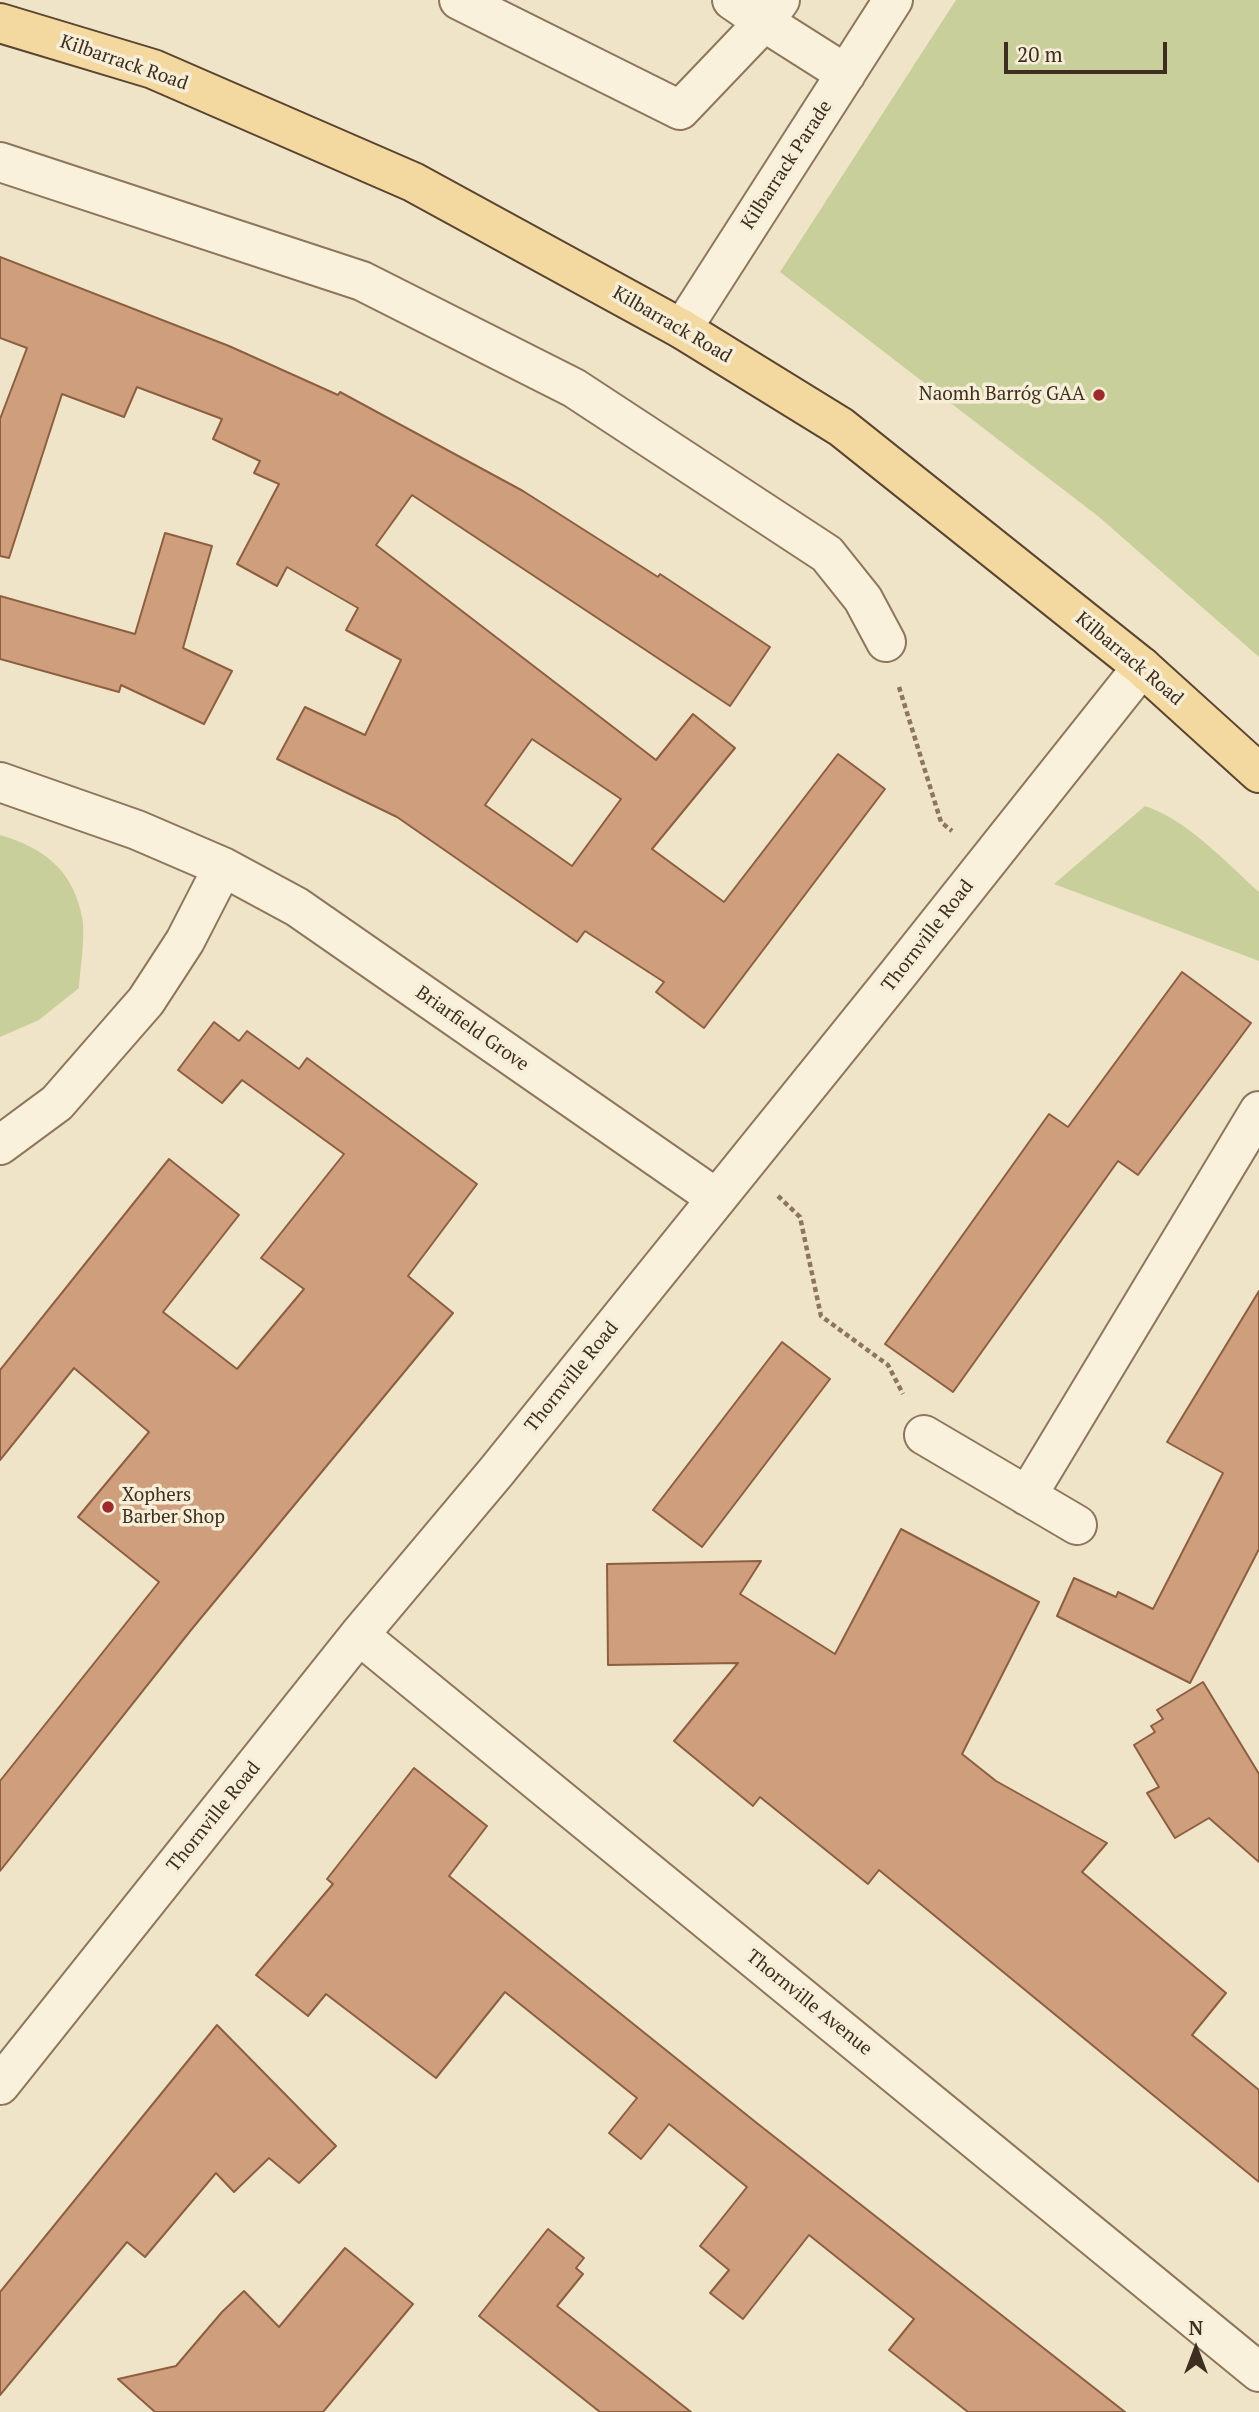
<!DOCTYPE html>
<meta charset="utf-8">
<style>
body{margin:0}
#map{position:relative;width:1259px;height:2412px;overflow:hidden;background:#f0e4c8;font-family:"PT Serif",serif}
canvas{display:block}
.north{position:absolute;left:1161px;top:2314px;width:70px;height:70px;-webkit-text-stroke:5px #f7eed8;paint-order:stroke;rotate:0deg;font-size:19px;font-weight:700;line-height:28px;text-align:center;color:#3d2e20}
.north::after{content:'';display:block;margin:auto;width:24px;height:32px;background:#3d2e20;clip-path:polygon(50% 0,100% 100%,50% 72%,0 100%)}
.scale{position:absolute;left:1004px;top:42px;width:163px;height:32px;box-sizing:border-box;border:4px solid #3d2e20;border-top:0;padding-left:9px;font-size:21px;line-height:24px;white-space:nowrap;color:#3d2e20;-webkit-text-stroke:5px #f7eed8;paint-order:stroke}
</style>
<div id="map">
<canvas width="1259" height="2412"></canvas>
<div class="north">N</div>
<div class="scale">20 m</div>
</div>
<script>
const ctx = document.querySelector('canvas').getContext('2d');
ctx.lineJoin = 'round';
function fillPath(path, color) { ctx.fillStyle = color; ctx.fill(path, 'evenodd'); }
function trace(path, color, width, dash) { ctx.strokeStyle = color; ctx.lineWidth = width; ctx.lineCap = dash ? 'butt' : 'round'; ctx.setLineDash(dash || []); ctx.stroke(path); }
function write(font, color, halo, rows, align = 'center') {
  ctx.font = font + ' "PT Serif",serif'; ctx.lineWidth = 7; ctx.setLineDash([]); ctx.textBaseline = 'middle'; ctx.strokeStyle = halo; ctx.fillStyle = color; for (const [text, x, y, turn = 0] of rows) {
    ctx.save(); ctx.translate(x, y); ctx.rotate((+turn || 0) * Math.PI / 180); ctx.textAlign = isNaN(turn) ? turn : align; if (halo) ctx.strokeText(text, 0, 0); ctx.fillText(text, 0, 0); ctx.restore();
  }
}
fillPath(new Path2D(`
 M956,0h303v657l-160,-140 -319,-245z
 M1145,806c44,15 79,55 114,86v69l-205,-77z
 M0,835c44,13 73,35 82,82 4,17 -2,52 -3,71l-40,32 -39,17z`), '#c9cf9b');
const building = new Path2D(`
 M0,257l229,89 109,49 2,-3 183,99 135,86 2,-3 110,73 -40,59 -318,-211 -36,50 280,215 37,-46 42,34 -83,101 72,53 114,-148 47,35 -181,239 -48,-36 8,-10 -79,-51 -8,11 -180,-125 -120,-58 28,-52 60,28 36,-75 -55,-30 12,-22 -71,-41 -10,19 -40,-22 42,-80 -25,-11 6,-12 -47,-22 9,-20 -85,-32 -13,30 -62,-23 -53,164 -9,-2v-137l27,-71 -27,-10zM532,739l89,60 -49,67 -87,-61z
 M165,533l47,13 -29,102 49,23 -28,53 -83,-39 -2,7 -119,-33v-63l135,38z
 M1182,972l69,51 -113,152 -20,-14 -165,231 -68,-48 164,-230 19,13z
 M214,1022l25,19 8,-10 52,38 8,-11 170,126 -69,92 45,37 -262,317 -191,241v-90l159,-199 -81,-65 71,-85 -75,-64 -74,92v-90l169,-211 70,56 -76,97 74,57 67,-80 -43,-31 83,-104 -102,-74 -20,23 -44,-33z
 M1259,1291v258l-69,134 -133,-67 17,-38 42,19 2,-5 35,17 70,-136 -56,-31z
 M782,1342l48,37 -128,168 -49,-37z
 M901,1529l138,73 -77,152 34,27 111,62 -25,29 144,121 -34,42 67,55v92l-380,-312 -11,14 -108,-87 -7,9 -79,-65 64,-78 -130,2 -1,-101 154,-3 -21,33 95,60z
 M1203,1682l56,92v88l-50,-44 -34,20 -28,-45 12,-6 -25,-42 21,-13 -4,-6 12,-7 -6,-9z
 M414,1768l73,58 -38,50 309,248 367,288h-157l-79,-62 25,-31 -105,-84 -66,84 -33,-26 19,-23 -29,-24 47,-59 -78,-63 -28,35 -32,-26 28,-35 -132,-106 -69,86 -110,-84 -18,22 -52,-41 77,-91 -6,-5z
 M217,2025l119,121 -37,37 -30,-25 -35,34 -18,-19 -71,84 -18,-15 -127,153v-103z
 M548,2229l36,29 -8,10 7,6 -26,32 134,106h-91l-121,-96z
 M345,2248l68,56 -90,108h-168l-37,-33 58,-13 46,-54 22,-21 35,36z`);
fillPath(building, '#cf9f7d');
trace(building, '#8d5f41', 2);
const minor = new Path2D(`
 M459,0l221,110 84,-88 82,52
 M732,0l32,22 16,-22
 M0,162l362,119 212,107 253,166 36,45 23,43
 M682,329l211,-329
 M0,782l137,48 86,37 74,40 419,291
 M0,1145l57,-42 89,-102 39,-60 38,-74
 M924,1435l153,90
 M1027,1496l232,-385
 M359,1635l900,737
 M0,2085l359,-450 137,-163 402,-498 244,-307`);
const major = new Path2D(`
 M0,23l153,46 260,113 269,147 159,98 301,240 117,106`);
trace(minor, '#8d765c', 42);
trace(major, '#5b4430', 42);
trace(new Path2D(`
 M899,687l42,135 11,9
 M778,1196l22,21 21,99 67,49 15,29`), '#8d765c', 4.5, [5, 3.5]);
trace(minor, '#faf1dc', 38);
trace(major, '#f3d9a0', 38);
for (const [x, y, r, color] of [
 [1099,395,7,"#9e2a2b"],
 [108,1507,7,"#9e2a2b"]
]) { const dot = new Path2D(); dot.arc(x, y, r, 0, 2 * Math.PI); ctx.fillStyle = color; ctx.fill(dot); trace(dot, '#f7eed8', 2.5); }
write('19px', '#3d2e20', '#f7eed8', [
 ["Kilbarrack Road",124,63,19],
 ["Kilbarrack Parade",787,165,-57],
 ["Kilbarrack Road",672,325,30],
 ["Kilbarrack Road",1129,659,40],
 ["Thornville Road",928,936,-52],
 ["Briarfield Grove",472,1029,35],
 ["Thornville Road",572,1377,-51],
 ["Thornville Road",214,1817,-51],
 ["Thornville Avenue",809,2003,39]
]);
write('19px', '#3d2e20', '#f7eed8', [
 ["Naomh Barróg GAA",1085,395],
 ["Xophers",122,1496,"left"],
 ["Barber Shop",122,1518,"left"]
], 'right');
</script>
